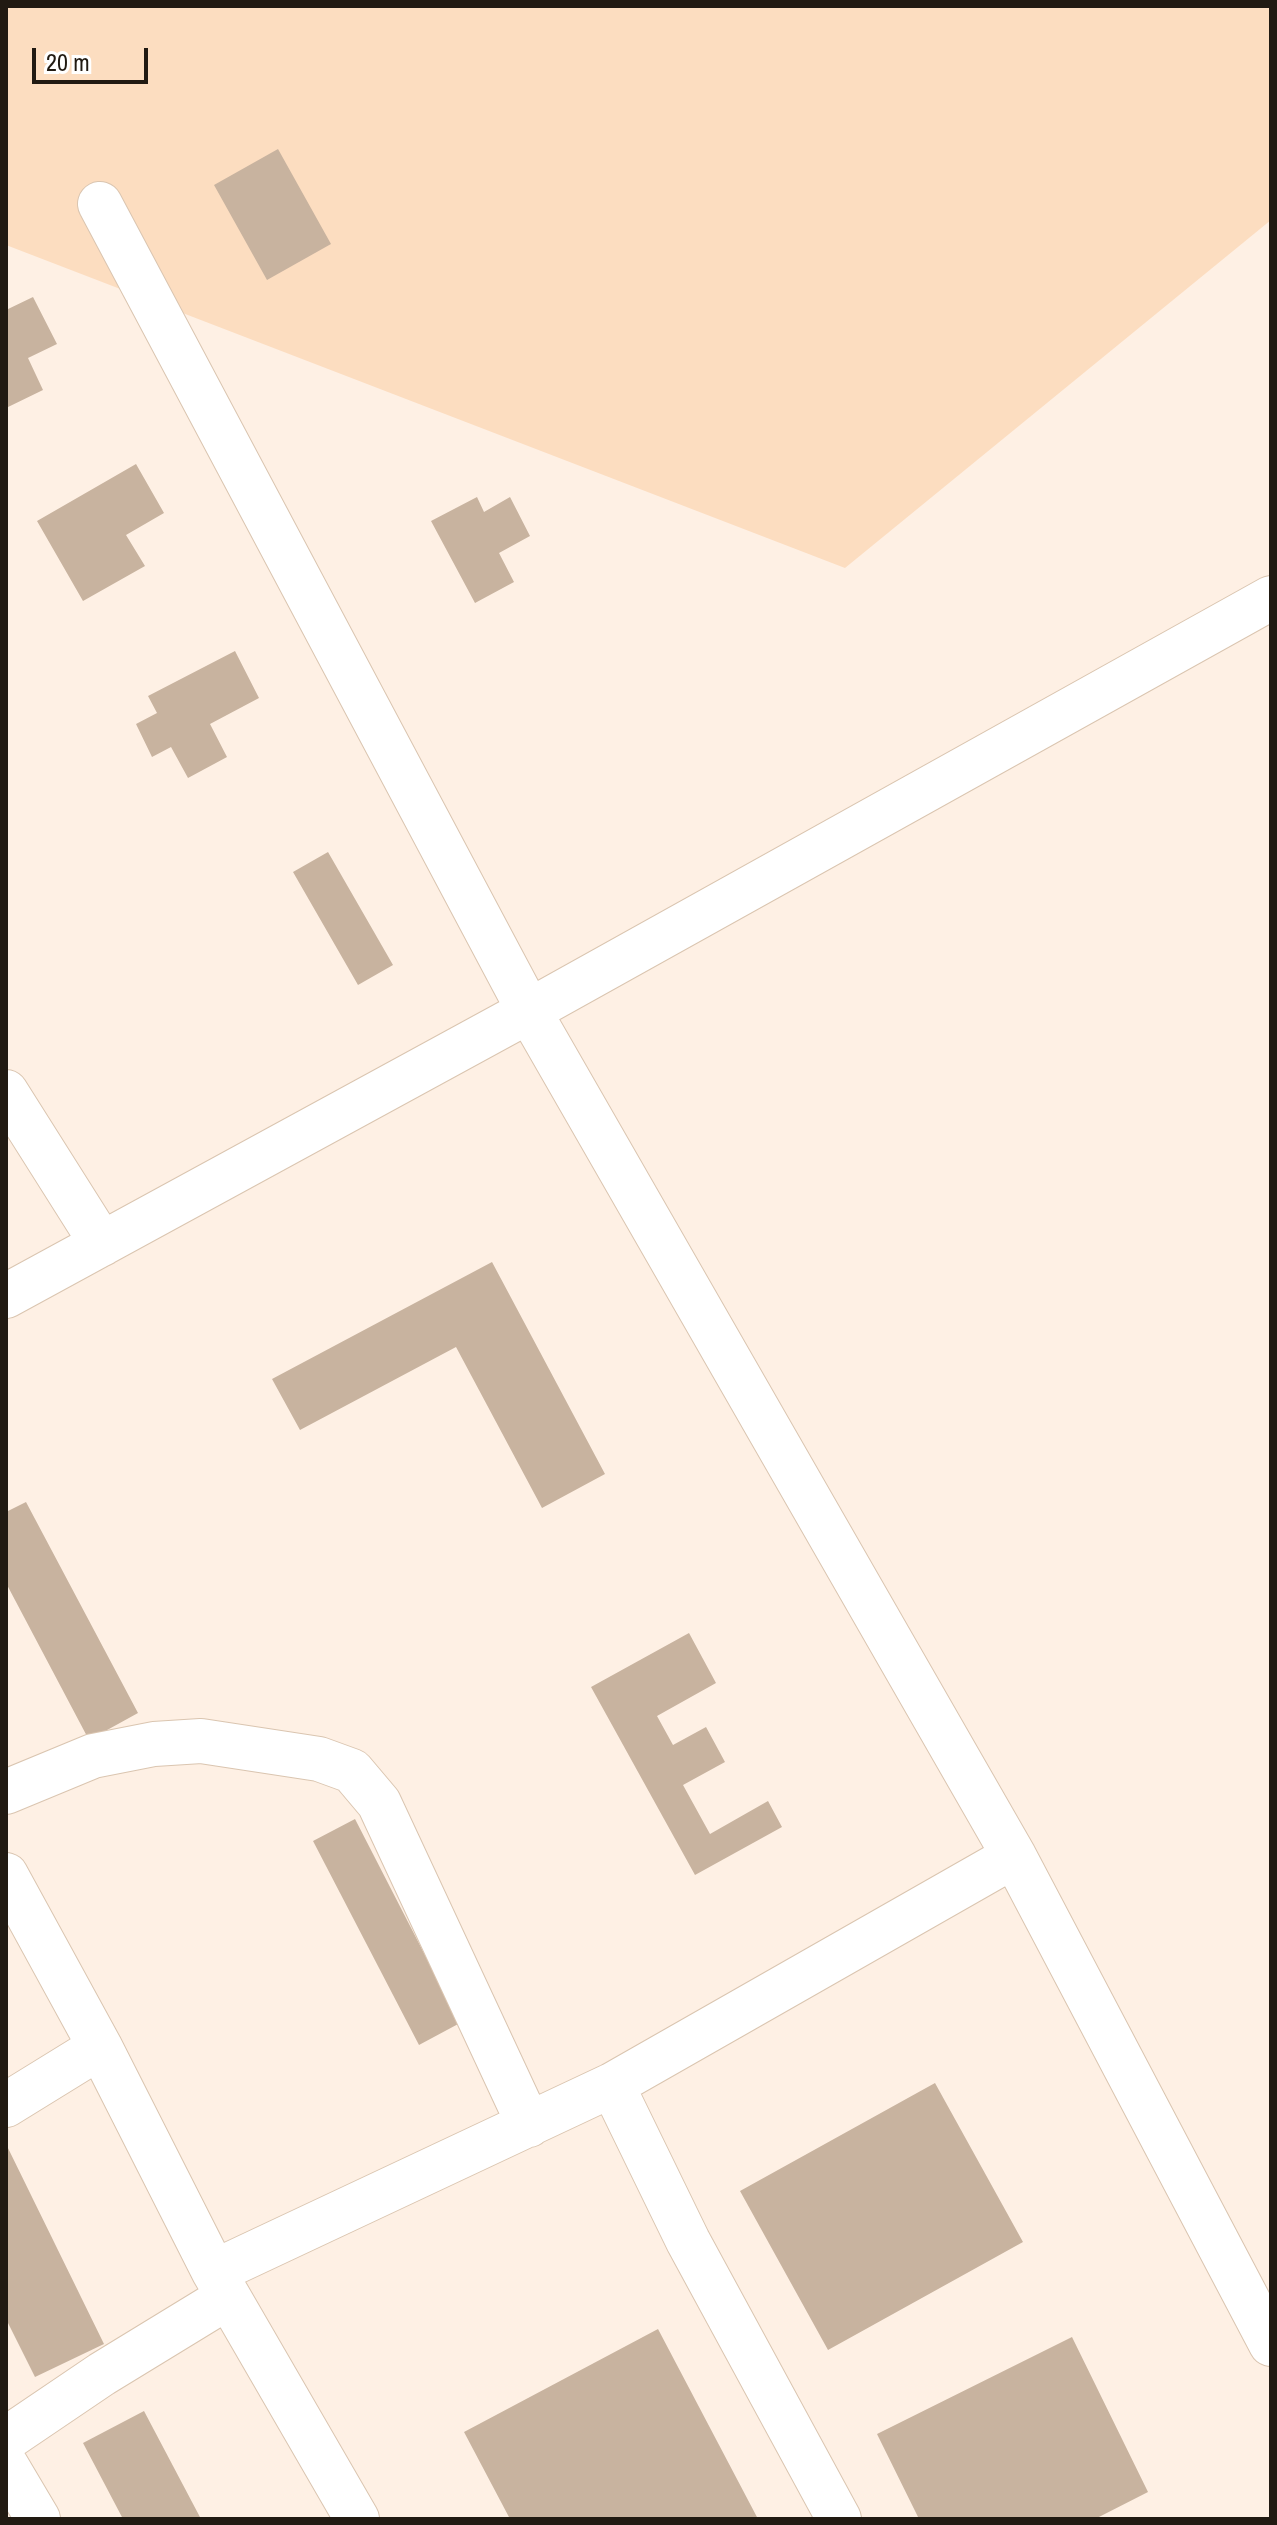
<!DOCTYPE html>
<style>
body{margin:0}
#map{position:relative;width:1277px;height:2525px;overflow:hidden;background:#fef0e4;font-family:"Archivo Narrow",sans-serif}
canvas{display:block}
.frame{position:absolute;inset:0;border:8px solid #211a12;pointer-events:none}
.scale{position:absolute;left:32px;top:48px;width:116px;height:36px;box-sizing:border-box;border:4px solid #211a12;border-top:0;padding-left:10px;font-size:24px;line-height:28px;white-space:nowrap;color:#211a12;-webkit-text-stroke:6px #fff;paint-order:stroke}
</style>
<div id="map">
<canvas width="1277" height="2525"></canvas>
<div class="frame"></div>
<div class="scale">20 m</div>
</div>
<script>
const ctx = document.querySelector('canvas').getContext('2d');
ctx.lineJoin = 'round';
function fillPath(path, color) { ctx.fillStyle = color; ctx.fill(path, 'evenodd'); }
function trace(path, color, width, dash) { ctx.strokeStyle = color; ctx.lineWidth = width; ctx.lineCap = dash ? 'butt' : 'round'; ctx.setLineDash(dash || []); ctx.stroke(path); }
fillPath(new Path2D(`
 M6,6h1265v214l-426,348 -839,-323z`), '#fcddc0');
fillPath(new Path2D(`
 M278,149l53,95 -64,36 -53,-95z
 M33,297l24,47 -29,14 15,32 -37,18v-98z
 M136,464l28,49 -38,22 19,31 -62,35 -46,-80z
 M477,497l7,15 26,-15 20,39 -31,17 15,29 -39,21 -44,-82z
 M235,651l24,47 -49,26 17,33 -39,21 -17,-31 -19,10 -16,-33 21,-11 -9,-17z
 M328,852l65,113 -35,20 -65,-113z
 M492,1262l113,212 -63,34 -86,-161 -156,83 -28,-51z
 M26,1502l112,211 -49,27 -83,-157v-71z
 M689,1633l27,50 -59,33 16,29 33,-18 19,35 -42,23 27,49 58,-33 14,26 -87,48 -104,-188z
 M355,1819l105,204 -41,22 -106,-204z
 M935,2083l88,159 -195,108 -88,-159z
 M6,2144l98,200 -69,33 -29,-58z
 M658,2329l100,190h-248l-46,-87z
 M1072,2337l76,155 -53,27h-176l-42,-85z
 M144,2411l57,108h-78l-40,-76z`), '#c8b39f');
const minor = new Path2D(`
 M100,204l429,807 485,845 257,488
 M6,1092l96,152
 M6,1296l523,-285 742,-413
 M6,1792l87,-36 61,-12 47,-3 118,18 33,12 27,32 150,322
 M6,1875l94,172 114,225 143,247
 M612,2085l76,156 151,278
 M6,2105l94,-58
 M214,2272l398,-187 402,-229
 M6,2439l96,-65 126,-77
 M6,2465l32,54`);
trace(minor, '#dac5b0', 46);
trace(minor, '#fff', 44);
</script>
